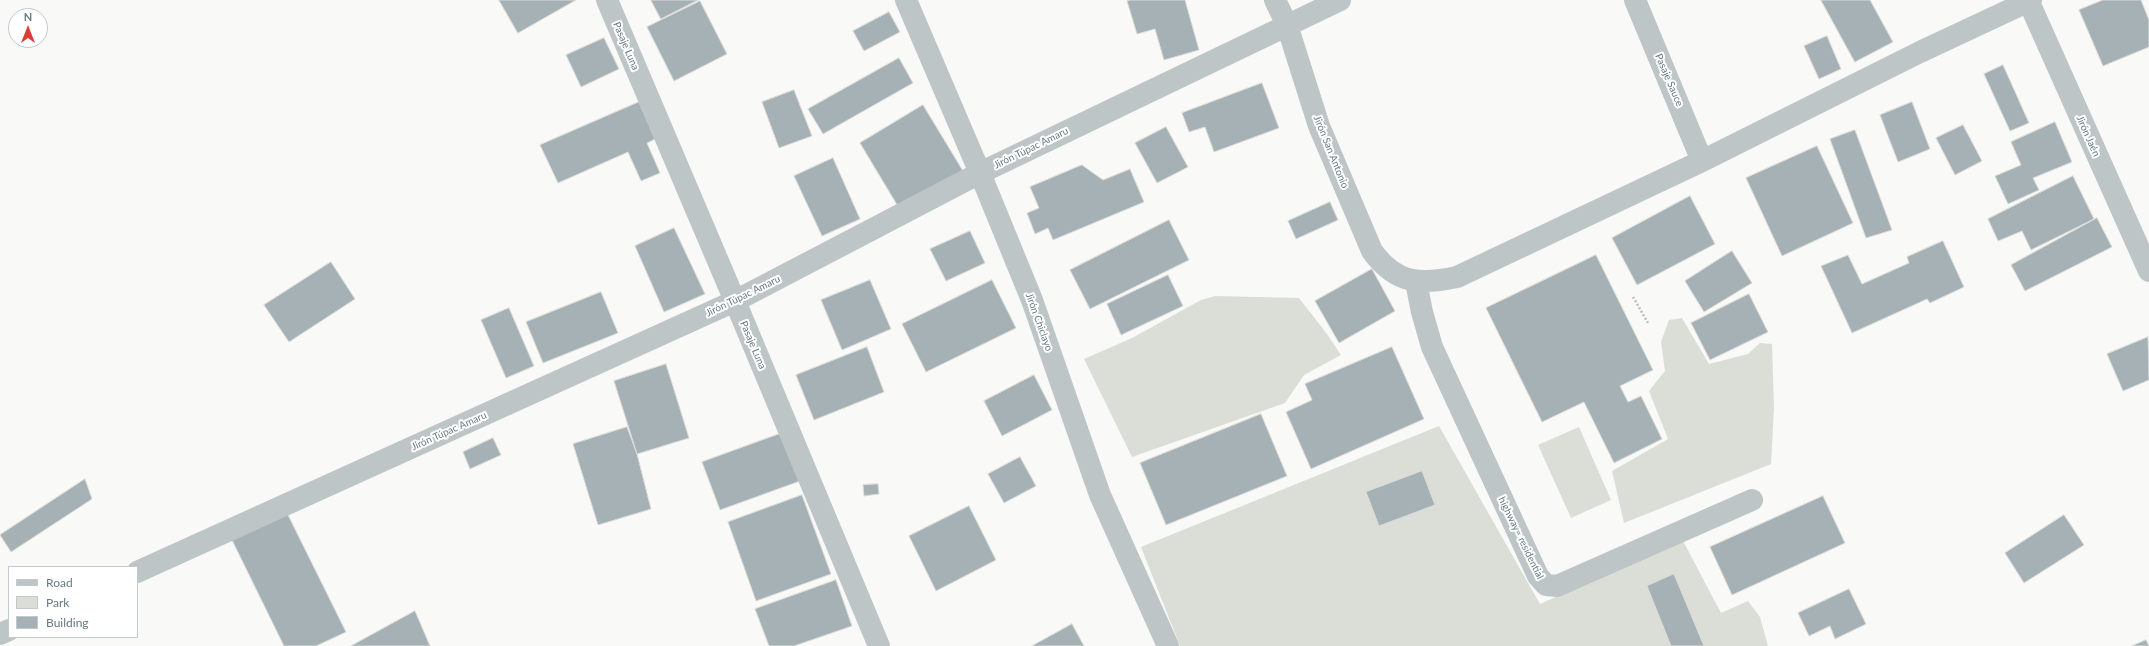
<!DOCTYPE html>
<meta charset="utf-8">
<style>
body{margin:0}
#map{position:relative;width:2149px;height:646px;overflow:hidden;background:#f9f9f7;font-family:Lato,sans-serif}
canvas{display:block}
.legend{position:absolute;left:8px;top:566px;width:130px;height:72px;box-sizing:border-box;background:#fff;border:1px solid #c2cacd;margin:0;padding:5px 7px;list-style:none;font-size:12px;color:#667a81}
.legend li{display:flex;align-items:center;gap:8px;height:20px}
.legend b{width:20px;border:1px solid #c2cacd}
.north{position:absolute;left:8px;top:8px;width:40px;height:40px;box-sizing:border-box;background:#fff;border:1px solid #c2cacd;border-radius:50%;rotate:0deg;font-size:11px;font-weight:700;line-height:16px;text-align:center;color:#667a81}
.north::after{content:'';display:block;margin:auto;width:14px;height:18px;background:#db3c36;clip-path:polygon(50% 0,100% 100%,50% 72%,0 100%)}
</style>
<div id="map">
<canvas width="2149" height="646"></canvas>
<ul class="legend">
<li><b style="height:5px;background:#bec5c7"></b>Road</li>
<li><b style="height:11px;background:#dbded7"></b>Park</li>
<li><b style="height:11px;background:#a5b1b4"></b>Building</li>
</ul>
<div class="north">N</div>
</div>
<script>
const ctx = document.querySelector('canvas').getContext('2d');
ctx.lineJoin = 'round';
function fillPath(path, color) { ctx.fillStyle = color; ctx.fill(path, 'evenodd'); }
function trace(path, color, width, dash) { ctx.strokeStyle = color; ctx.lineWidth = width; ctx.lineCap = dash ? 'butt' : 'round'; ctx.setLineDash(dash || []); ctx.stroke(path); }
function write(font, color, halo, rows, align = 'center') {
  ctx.font = font + ' Lato,sans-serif'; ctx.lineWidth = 4; ctx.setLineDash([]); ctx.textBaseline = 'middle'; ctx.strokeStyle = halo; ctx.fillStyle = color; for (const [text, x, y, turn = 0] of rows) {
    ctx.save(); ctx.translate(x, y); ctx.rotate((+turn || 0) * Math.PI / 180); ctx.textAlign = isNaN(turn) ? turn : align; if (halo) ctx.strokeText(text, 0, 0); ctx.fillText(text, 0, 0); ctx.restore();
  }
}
fillPath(new Path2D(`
 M1215,296l84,2 28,36 14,21 -37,20 -19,28 -153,54 -48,-98 48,-21 69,-38z
 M1682,318l27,46 39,-10 12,-11 12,1 2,63 -3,57 -147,59 -12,-52 56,-32 -19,-48 16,-20 -4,-29 8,-22z
 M1439,426l101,178 142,-65 39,74 27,-12 12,16 8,29h-588l-39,-99z
 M1579,427l32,73 -40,18 -33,-73z`), '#dbded7');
const building = new Path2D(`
 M499,0h77l-58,33z
 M651,0h47l-37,19z
 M1130,0h55l14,50 -35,10 -9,-31 -18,5 -10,-33z
 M1821,0h49l23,42 -38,20z
 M2103,0h38l8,20v27l-46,19 -24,-56z
 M700,1l27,53 -53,27 -27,-54z
 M889,12l11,20 -36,19 -11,-20z
 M1827,36l14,33 -22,10 -15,-33z
 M604,38l15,31 -38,18 -15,-32z
 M899,58l14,25 -90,51 -15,-25z
 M2003,65l26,58 -19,8 -26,-57z
 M1262,83l17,45 -65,24 -9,-25 -16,5 -7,-19z
 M794,90l18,46 -33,12 -17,-46z
 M639,102l16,37 -8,4 13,30 -19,8 -13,-29 -70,31 -18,-38z
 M1912,102l18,47 -32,13 -18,-47z
 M923,105l40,66 -64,37 -39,-65z
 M2055,122l17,40 -39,16 6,12 -31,14 -13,-28 26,-11 -10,-23z
 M1963,125l19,36 -27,14 -19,-37z
 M1166,127l22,40 -31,16 -22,-40z
 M1855,130l37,100 -26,8 -36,-99z
 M1817,146l36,77 -71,33 -36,-78z
 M833,158l27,61 -38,17 -28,-60z
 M1082,165l21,15 27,-11 14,33 -91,38 -5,-12 -13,6 -8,-21 12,-5 -9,-21z
 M2073,176l21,43 -63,31 -9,-19 -24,10 -10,-22z
 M1690,196l25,48 -78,41 -25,-47z
 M1330,202l8,18 -42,19 -8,-18z
 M2097,218l15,29 -87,44 -14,-26z
 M1169,220l20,40 -99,49 -20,-39z
 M674,228l31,66 -41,18 -29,-66z
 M970,231l15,32 -39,18 -16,-32z
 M1943,241l21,46 -34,16 -3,-4 -75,34 -31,-67 27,-11 14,29 47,-21 -2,-6z
 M1732,251l20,32 -48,29 -19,-31z
 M1596,255l57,115 -33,16 8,16 13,-6 21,43 -48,24 -30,-61 -42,20 -56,-114z
 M331,262l24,37 -66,43 -25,-37z
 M1372,269l23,42 -56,32 -24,-42z
 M1168,275l15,31 -62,29 -14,-31z
 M870,280l21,49 -49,21 -21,-50z
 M992,280l24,48 -90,44 -24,-48z
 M601,292l17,41 -75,30 -17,-41z
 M1749,294l19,38 -58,28 -19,-37z
 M509,308l25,58 -28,12 -25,-58z
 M2148,337l1,43 -26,11 -16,-37z
 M867,347l17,45 -70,28 -18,-45z
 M1392,347l32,72 -113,50 -25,-57 26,-12 -7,-16z
 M666,364l23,74 -52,16 -23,-73z
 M1034,375l18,35 -50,26 -18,-35z
 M1261,414l26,62 -121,49 -26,-62z
 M627,427l10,27 14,55 -53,16 -25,-81z
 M782,433l18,48 -80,29 -18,-48z
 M493,438l8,17 -31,14 -7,-17z
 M1020,457l16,29 -32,17 -16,-29z
 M1422,471l13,34 -56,21 -13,-34z
 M85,479l7,20 -81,53 -11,-17z
 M878,484l1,10 -15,2 -1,-11z
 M802,495l29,79 -75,27 -28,-79z
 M1823,496l22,47 -113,52 -22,-48z
 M969,506l27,54 -60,31 -27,-55z
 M287,513l59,119 -30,14h-32l-52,-106z
 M2064,515l20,30 -60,38 -19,-30z
 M1674,574l30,72h-33l-24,-60z
 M836,580l16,46 -58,20h-25l-14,-37z
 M1849,589l17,35 -31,15 -5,-13 -21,10 -11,-23z
 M415,611l15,35h-79z
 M1072,624l12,22h-52z
 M2146,640l3,6h-17z`);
fillPath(building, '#a5b1b4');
trace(building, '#dbdbd9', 1);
trace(new Path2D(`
 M1633,297l15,26`), '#b9bebf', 2.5, [2, 2]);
trace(new Path2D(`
 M607,0l128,301 144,345
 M906,0l74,173 52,127 68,195 68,151
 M1275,0l12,25 32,101 53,125c24,33 48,34 85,26l245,-116 218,-109 111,-52
 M1635,0l67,161
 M2028,0l121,271
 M1416,282l6,30 10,35 106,229 8,9 11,1 195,-86
 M137,572l598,-271 245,-128 360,-173
 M0,634l9,-4`), '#bec5c7', 22);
write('10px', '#667a81', '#fff', [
 ["Pasaje Luna",626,46,67],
 ["Pasaje Sauce",1669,80,67],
 ["Jirón Jaén",2088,136,66],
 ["Jirón Túpac Amaru",1031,148,-26],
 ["Jirón San Antonio",1331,152,68],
 ["Jirón Túpac Amaru",743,296,-26],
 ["Jirón Chiclayo",1039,322,70],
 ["Pasaje Luna",753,345,67],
 ["Jirón Túpac Amaru",449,431,-24],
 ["highway= residential",1521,538,64]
]);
</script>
